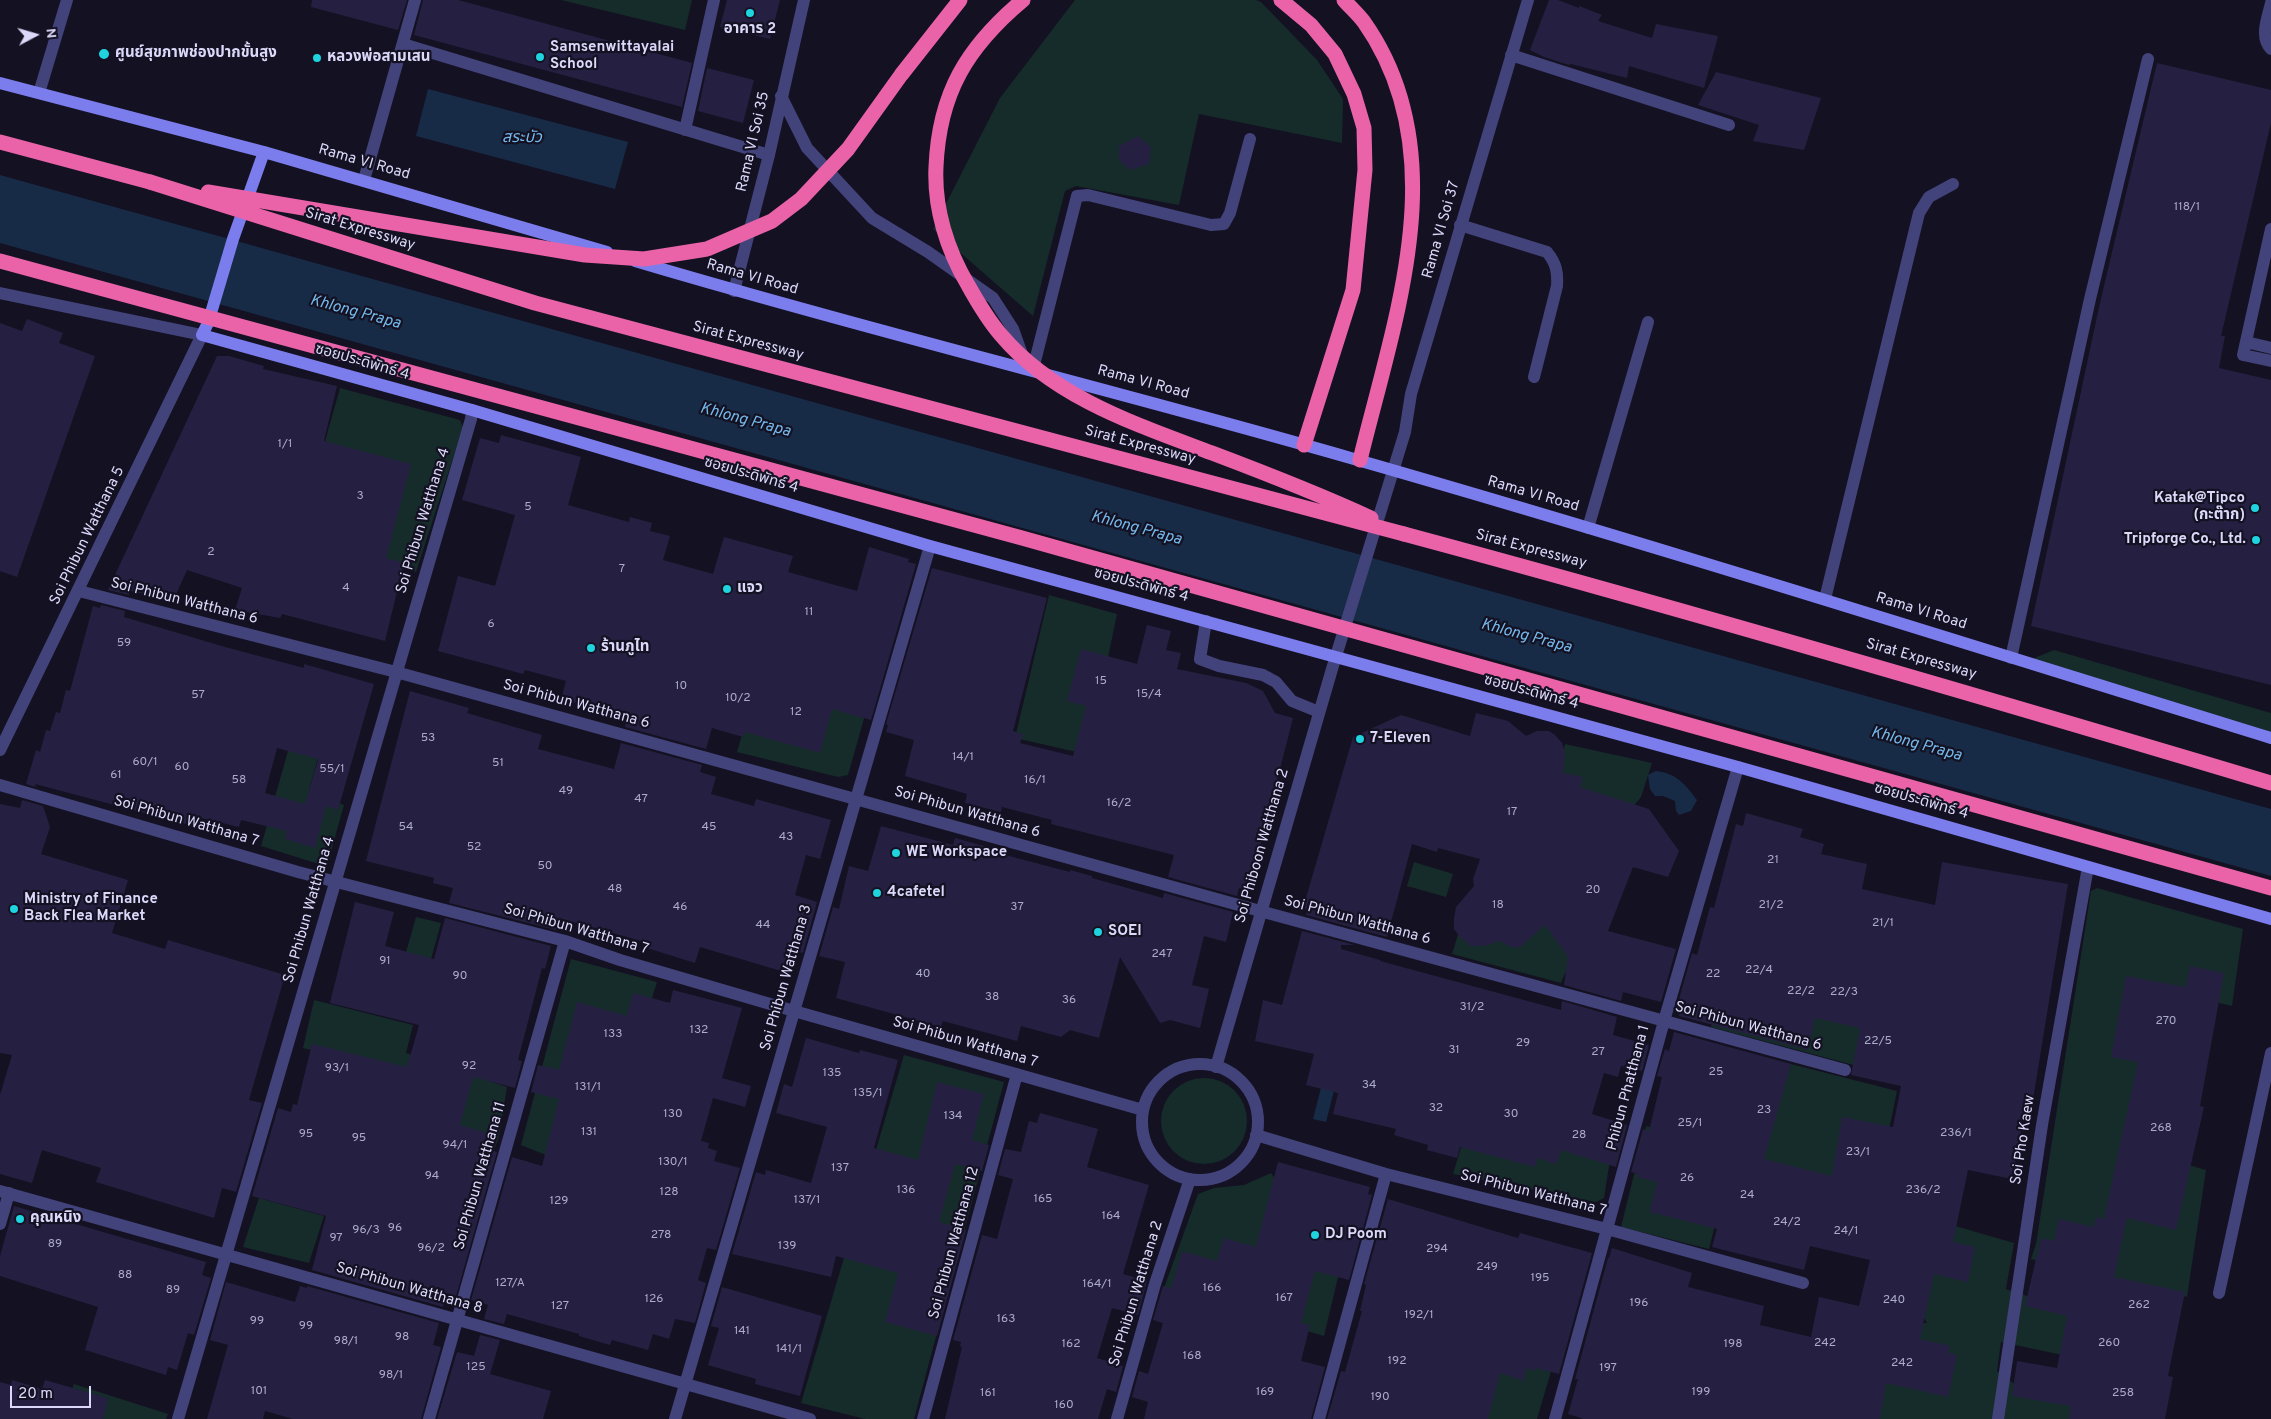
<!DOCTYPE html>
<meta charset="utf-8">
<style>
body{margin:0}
#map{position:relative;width:2271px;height:1419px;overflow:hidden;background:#141122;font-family:Overpass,sans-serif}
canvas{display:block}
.north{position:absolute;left:10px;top:10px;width:50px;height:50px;-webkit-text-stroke:4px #141122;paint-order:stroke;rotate:84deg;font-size:14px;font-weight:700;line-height:20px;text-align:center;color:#dbd8fa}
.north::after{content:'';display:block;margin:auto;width:18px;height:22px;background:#dbd8fa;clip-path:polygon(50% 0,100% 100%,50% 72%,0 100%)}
.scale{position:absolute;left:10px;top:1386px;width:81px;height:22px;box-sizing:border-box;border:2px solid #dbd8fa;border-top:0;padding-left:6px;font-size:15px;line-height:18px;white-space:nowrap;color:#dbd8fa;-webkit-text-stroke:4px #141122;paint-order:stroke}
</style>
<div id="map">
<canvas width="2271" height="1419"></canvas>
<div class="north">N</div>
<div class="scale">20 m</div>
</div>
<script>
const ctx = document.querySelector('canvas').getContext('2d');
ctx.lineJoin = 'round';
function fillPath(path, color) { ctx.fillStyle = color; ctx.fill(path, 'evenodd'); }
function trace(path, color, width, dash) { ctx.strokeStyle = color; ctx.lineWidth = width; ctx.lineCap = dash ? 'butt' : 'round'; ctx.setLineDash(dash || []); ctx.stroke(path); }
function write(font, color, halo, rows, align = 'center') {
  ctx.font = font + ' Overpass,"Noto Sans Thai",sans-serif'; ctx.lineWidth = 4.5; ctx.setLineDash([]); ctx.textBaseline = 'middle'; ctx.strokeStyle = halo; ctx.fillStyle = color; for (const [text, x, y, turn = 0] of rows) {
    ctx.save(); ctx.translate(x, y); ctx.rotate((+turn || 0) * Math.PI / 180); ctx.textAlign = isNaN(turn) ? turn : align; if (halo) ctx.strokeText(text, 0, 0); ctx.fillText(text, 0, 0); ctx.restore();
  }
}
fillPath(new Path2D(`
 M561,0h131l-7,30z
 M1075,0h181l5,2 56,58 26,39 -1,44 -143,-29 -20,91 -103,-19 -11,5 -32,125 -100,-87 67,-131z
 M340,388l120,32 3,7 -47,145 -36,-11 -56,-116z
 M1049,595l68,19 -23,111 22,36 -101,-23z
 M2054,650l217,63v19l-239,-73z
 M823,703l42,12 -17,60 -10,2 -101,-25 8,-28z
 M327,724l-18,66 35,15 -16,57 -6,3 -61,-19 27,-95z
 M1565,744l87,19 -11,34 -15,18 -50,134 -15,34 -109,-29 8,-26 81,-66z
 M1414,862l39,12 -7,23 -39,-11z
 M2097,888l146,41 -11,77 -79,-19 -22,161 75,22 -19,127 -156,-38 5,-15 55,-353z
 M416,917l25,6 -11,40 -25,-7z
 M571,959l86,23 -16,52 -95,121 -25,-10z
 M1723,987l146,42 -8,38 -150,-40z
 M314,1000l99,25 -7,28 101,34 -8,50 -29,74 -106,-148 -61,-15z
 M904,1055l100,27 -90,337h-49l-64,-16z
 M1787,1063l110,28 -8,39 -52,62 -82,-26z
 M1161 1121a43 43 0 1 1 86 0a43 43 0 1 1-86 0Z
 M1470,1117l140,43 -6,38 -8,4 -143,-28z
 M1646,1126l42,10 33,65 -12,48 -88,-22z
 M1271,1173l69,96 -16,67 -160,-48 34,-94 16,-6 30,-3z
 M259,1198l65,18 -15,47 -66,-16z
 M1897,1209l117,34 -8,46 69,23 -8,44 -66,-14 -4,29 24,18 94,30h-270l50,-95 32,-1 -46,-76z
 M1562,1334l-25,85h-51l18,-60z
 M74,1384l94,30 -2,5h-106z`), '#152c2a');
fillPath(new Path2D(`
 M428,89l200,53 -13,47 -199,-53z
 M0,175l2271,634v67l-2271,-633z
 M1656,771c20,2 29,13 41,29l-6,11 -12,4 -3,-4 -1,-10 -12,-5h-8l-5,-7 -2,-14z
 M1323,1080l13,3 -10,39 -13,-3z`), '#172b47');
fillPath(new Path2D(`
 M312,0h95l-9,30 -87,-23z
 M423,0h35l234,63 -10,44 -268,-72z
 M727,0h53l-10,39 -50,-12z
 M1549,0h9l21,8v-2l23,9 -4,6 54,17 4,-14 62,12 -14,52 -75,-22 -2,12 -56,-14 -2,1 -25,-8 -14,-7z
 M2157,63l114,27v33l-50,213h4l-6,32 52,12v305l-240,-59 68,-319z
 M707,68l47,12 -11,43 -45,-12z
 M1716,72l105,26 -17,52 -51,-9 6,-16 -61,-20z
 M1138,136l13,11 -2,17 -19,6 -11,-10v-14z
 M27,319l36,14 -4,10 36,13 -78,221 -17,-6v-248l22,8z
 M217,356h12l35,10 -1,3 74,17 -13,55 87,23 -25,94 18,5 -19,78 -103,-27 -2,4 -45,-8 7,-22 -55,-18 -13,29 -45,-8v4l-21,-5z
 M501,435l80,22 -13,48 61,17 1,-5 22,6 -2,8 20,5 -7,24 50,14 11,-37 69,19 -5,16 69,19 12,-44 40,12 -1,3 8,2 -45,156 -39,-11 -12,44 -75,-21 -2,5 -31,-9 -6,21 -81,-22 2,-10 -66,-18 5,-18 -41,-11 -2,4 -85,-23 20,-75 37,10 20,-71 -53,-15 18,-62 19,5z
 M932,568l115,30 -34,133 10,3 -3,9 53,13 13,-50 -19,-5 14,-52 56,15 10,-39 24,6 -5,19 15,3 -4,16 69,14 17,8 12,22 18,5 -44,172 -10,-2 -2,8 -69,-19 6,-22 -123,-31 1,-4 -50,-13 -1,5 -36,-9 2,-9 -62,-18 9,-36 -28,-8 2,-7 -2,-1z
 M101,605l24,6 -1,6 101,30 79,21v-4l70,20 -36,126 -12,-4 -11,42 -30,-9 2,-8 -46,-11 -2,7 -46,-11 -3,9 -155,-41 1,3 -10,-3 10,-34 4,2 6,-22 4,1 6,-19 4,1 6,-23 4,1 23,-85 7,2zM277,748l41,11 -13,45 -40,-11z
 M410,691l59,17 -2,5 75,22 -4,14 76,20 7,-26 81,22 -2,7 16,5 -5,17 43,12 2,-7 75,21 -11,39 -14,-4 -11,40 22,7 -14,51 -9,-2 -6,22 -88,-26 -5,16 -51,-16 1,-5 -86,-24 -3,12 -107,-27 4,-15 -20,-5 1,-5 -68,-17z
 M1476,713l32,8 18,15 11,-5h12l6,4 7,8 3,10 -2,20 20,4 -3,10 69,22 30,42 -11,26 -35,-10 -25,64 68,18 -15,53 -38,-10 -2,9 -57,-16 4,-28 -23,-32 -26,23 -10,-2 -9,-5 -16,5h-13l-11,-9 -6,-8v-10l2,-12 18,-21 -1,-7 7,-20 -42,-11 -1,4 -25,-8 -25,93 -81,-22 1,-5 -4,-2 50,-171 48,-22 69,21z
 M22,800l21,6 7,21 -9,27 87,26 -16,53 53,16 3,-9 117,35 -36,125 13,3 -26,89 -14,-4 -8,30 -118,-36 5,-14 -59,-18 -10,33 -32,-9v-79l12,-40 -12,-2v-249l20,4z
 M1746,813l57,16 -3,8 24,7 -3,10 46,10 -5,25 73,16 7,-43 126,22 -37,228 -6,-1 -13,68 -44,-9 -15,72 22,5 -7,35 -34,-8 -14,65 30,7 -2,6 9,3 -9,42 -62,-14 -6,36h-296l-16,-5 10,-35h-3l33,-121h1l3,-10 80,25 -4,14 76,19 -4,19 51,12 8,-40 40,9 11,-46 -60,-14 -6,24 -92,-23 5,-18 -67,-17 7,-30 -20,-5 1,-3 -7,-2 12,-43 6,2 13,-54 -5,-1 8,-27 4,2 5,-19 117,32 -27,95 68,17 10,-59 51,10 8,-41 -50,-11 9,-47 -45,-10 -7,32 -129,-34 2,-9 -4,-1 15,-53 5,2 13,-48 4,1 22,-84 7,2z
 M881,826l72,19 2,-7 36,10 -1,3 80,21v-2l22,6v2l71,20 1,-5 69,19 -7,30 -22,-6 -12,49 17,4 -9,39 -30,-8 -10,3 -40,-66 -21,81 -29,-8 -9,7 -40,-11 -4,15 -74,-20 -2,6 -105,-29 9,-36 -26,-6 14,-49 6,2 10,-43 19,5z
 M355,902l39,10 -9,34 49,13 11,-41 106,28 -6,23 -3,-1 -24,92 4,1 -7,27 -42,-11 -13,48 34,10 -4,15 7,2 -41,144 -9,-3 -4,14 -131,-37 14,-54 -74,-20 26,-88 13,4 2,-8 4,1 15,-61 95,23 12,-42 -89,-22z
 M1302,931l53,14h-14v4l39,11v1l181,49 1,-9 55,16 -4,18 36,10 -7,26 -21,-5 -3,11 -14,-4 -12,41 35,11 -11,42 -55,-17 -5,14 -19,-6 -2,9 -75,-20 -3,11 -30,-8 1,-5 -34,-10 2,-6 -63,-15 5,-21 -32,-8 8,-31 -59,-13 8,-41 19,5z
 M2190,966l34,7 -24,133 4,1 -28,123 -49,-12 -13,59 71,15 -17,84 5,1 -8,42h-96l2,-13 -59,-10 5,-35 40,7 10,-52 -42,-10 16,-68 13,3 5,-22 35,8 2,-10 8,2 34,-157 -27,-5 15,-81 60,11z
 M673,990l69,18 -20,70 29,8 -6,21 -32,-9 -12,43 8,2 -1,5 9,3 -3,10 26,7 -24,82 -9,-2 -9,32 8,3 -11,40 -20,-4 -6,20 -16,-5 -5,16 -36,-10 -2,5 -31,-9v-2l-72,-20 -3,10 -20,-5 4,-14 -17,-5 41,-143 30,9 17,-67 -28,-7 7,-27 21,5 18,-68 50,14 6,-23 37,10z
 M806,1038l53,15 1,-3 38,10 -24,88 44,12 19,-78 47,12 -12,46 17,5 -7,26 -27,-7 -16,58 27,8 -29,106 -52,-14 13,-49 -62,-17 -5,21 -99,-23 24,-82 9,3 1,-5 45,13 16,-56 -51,-14 8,-29 8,3z
 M1040,1113l58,16 -11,38 62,18 -26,89 24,7 -9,34 -26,-7 -15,50 26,8 -7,26 -9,-3 -9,30h-153l17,-72 -2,-1 1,-4 -8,-2 29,-105 15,4 16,-60 -15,-4 7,-26 16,3 8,-31 8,2z
 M1278,1162l92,25 -2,7 4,1 -23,85 -34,-9 -14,52 9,2 -9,36 24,6 -14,52h-167l4,-17 -16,-5 7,-26 9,3 15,-51 -10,-3 10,-34 8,2 11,-37 35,10 7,-23 32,9z
 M1388,1199l130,39 2,-5 72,20 -33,121 -23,-6 -1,3 -8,-3 -4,13 -23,-8 -12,46h-161l14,-48 4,1 17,-61h-2l6,-26 -2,-1z
 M14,1206l192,56 -4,13 9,3 -17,57 -6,-2 -11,37 -9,-3 -2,8 -81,-25 13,-43 -98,-31v-20z
 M226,1282l69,20 5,-16 7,2v-2l132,37 -6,22 8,2 -20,72h-128l-28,-8 -2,8h-56l21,-74 -18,-5z
 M722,1287l100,29 -22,80 -45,-12 1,-5 -48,-14 11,-37 -8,-2z
 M480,1335l20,5 -10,34 61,17 -8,28h-106l20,-67 17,4z
 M12,1380l30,9 3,-9 63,18 -5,21h-103v-37l11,3z`), '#252041');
trace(new Path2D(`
 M2271,3c-3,14 -12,34 0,46
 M403,44l366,111
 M39,93l28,-93
 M781,96l26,52 65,70 56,34 65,46 20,31 10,28
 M685,130l29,-130
 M364,180l51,-180
 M1460,225l87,27c9,11 11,20 10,34l-23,91
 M2271,229l-28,126 28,6
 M2246,342l25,6
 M1033,369l44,-173 11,-1 123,30 13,-1 6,-11 20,-74
 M1588,528l60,-206
 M1206,621l-6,38 19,7 44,9 13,7 16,19 27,11
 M2011,658l79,-359 58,-240
 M2219,1293l52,-240`), '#43437b', 12);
trace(new Path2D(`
 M1511,55l218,70
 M734,291l35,-136 35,-155
 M0,293l202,42 -202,415
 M79,591l317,81 875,242 574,156
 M1825,599l94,-386 10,-16 24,-13
 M0,785l298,87 267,69 55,19 174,51 349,99
 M1142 1122a58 58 0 1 1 116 0a58 58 0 1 1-116 0Z
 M1216,1067l116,-398 73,-237 6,-38 117,-394
 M1256,1135l130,39 221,55 196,54
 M0,1191l810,228
 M0,1224l9,-31
 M178,1419l293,-1000 1,-9
 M429,1419l136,-478
 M675,1419l255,-873
 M923,1419l94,-345
 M1117,1419l38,-135 35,-105
 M1319,1419l67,-245
 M1555,1419l109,-398 74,-254
 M1998,1419l44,-294 46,-258`), '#43437b', 12);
trace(new Path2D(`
 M0,83l264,69 343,100
 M264,152l-31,87 -25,84 -6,12 270,75 458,136 808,221 533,152
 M635,261c238,71 480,129 719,198 307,88 612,185 917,279`), '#7c7ded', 12);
trace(new Path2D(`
 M1281,0l30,25 24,29 19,40 10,34 1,42 -12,120 -49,155
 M1344,0c6,7 14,14 20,22 93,132 30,298 -4,438
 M0,142l150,40
 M1404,534c290,78 579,163 867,249`), '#ea63a9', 15);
trace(new Path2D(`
 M1023,0c-56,47 -84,93 -87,167 -2,41 11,83 32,118 10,18 20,35 33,50 53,63 137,90 211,118 53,20 107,41 159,65
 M150,182l385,121 869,231
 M208,192l377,63 59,4 63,-10 65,-28 29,-22 47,-50 53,-74 59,-75
 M0,261l1022,277 1249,350`), '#ea63a9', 15);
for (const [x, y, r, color] of [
 [750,13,5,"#1fd3df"],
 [104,54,6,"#1fd3df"],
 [540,57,5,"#1fd3df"],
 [317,58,5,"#1fd3df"],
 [2255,508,5,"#1fd3df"],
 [2256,540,5,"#1fd3df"],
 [727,589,5,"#1fd3df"],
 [591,648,5,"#1fd3df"],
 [1360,739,5,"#1fd3df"],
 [896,853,5,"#1fd3df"],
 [877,893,5,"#1fd3df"],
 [14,909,5,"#1fd3df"],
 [1098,932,5,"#1fd3df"],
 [20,1219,5,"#1fd3df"],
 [1315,1235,5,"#1fd3df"]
]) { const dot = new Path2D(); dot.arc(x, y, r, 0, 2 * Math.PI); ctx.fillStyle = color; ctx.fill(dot); trace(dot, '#141122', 2); }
write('12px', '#aeaacc', null, [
 ["118/1",2187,208],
 ["1/1",285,445],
 ["3",360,497],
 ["5",528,508],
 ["2",211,553],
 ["7",622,570],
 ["4",346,589],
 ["11",809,613],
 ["6",491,625],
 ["59",124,644],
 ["15",1101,682],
 ["10",681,687],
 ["15/4",1149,695],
 ["57",198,696],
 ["10/2",738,699],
 ["12",796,713],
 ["53",428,739],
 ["14/1",963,758],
 ["60/1",145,763],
 ["51",498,764],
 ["60",182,768],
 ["55/1",332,770],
 ["61",116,776],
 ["58",239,781],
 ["16/1",1035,781],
 ["49",566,792],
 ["47",641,800],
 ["16/2",1119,804],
 ["17",1512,813],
 ["54",406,828],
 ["45",709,828],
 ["43",786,838],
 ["52",474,848],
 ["21",1773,861],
 ["50",545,867],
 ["48",615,890],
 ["20",1593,891],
 ["18",1498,906],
 ["21/2",1771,906],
 ["46",680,908],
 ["37",1017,908],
 ["21/1",1883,924],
 ["44",763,926],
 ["247",1162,955],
 ["91",385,962],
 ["22/4",1759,971],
 ["40",923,975],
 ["22",1713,975],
 ["90",460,977],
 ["22/2",1801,992],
 ["22/3",1844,993],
 ["38",992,998],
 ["36",1069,1001],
 ["31/2",1472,1008],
 ["270",2166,1022],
 ["132",699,1031],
 ["133",613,1035],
 ["22/5",1878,1042],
 ["29",1523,1044],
 ["31",1454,1051],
 ["27",1598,1053],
 ["92",469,1067],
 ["93/1",337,1069],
 ["25",1716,1073],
 ["135",832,1074],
 ["34",1369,1086],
 ["131/1",588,1088],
 ["135/1",868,1094],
 ["32",1436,1109],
 ["23",1764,1111],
 ["130",673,1115],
 ["30",1511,1115],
 ["134",953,1117],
 ["25/1",1690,1124],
 ["268",2161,1129],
 ["131",589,1133],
 ["236/1",1956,1134],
 ["95",306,1135],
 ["28",1579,1136],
 ["95",359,1139],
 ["94/1",455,1146],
 ["23/1",1858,1153],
 ["130/1",673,1163],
 ["137",840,1169],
 ["94",432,1177],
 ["26",1687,1179],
 ["136",906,1191],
 ["236/2",1923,1191],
 ["128",669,1193],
 ["24",1747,1196],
 ["165",1043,1200],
 ["137/1",807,1201],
 ["129",559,1202],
 ["164",1111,1217],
 ["24/2",1787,1223],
 ["96",395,1229],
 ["96/3",366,1231],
 ["24/1",1846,1232],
 ["278",661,1236],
 ["97",336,1239],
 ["89",55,1245],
 ["139",787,1247],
 ["96/2",431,1249],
 ["294",1437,1250],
 ["249",1487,1268],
 ["88",125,1276],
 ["195",1540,1279],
 ["127/A",510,1284],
 ["164/1",1097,1285],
 ["166",1212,1289],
 ["89",173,1291],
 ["167",1284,1299],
 ["126",654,1300],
 ["240",1894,1301],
 ["196",1639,1304],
 ["262",2139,1306],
 ["127",560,1307],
 ["192/1",1419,1316],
 ["163",1006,1320],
 ["99",257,1322],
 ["99",306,1327],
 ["141",742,1332],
 ["98",402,1338],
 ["98/1",346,1342],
 ["242",1825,1344],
 ["260",2109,1344],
 ["162",1071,1345],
 ["198",1733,1345],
 ["141/1",789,1350],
 ["168",1192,1357],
 ["192",1397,1362],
 ["242",1902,1364],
 ["125",476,1368],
 ["197",1608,1369],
 ["98/1",391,1376],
 ["101",259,1392],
 ["169",1265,1393],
 ["199",1701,1393],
 ["161",988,1394],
 ["258",2123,1394],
 ["190",1380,1398],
 ["160",1064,1406]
]);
write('bold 15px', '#dbd8fa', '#141122', [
 ["อาคาร 2",750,30,"center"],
 ["Samsenwittayalai",550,48],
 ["School",550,65],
 ["ศูนย์สุขภาพช่องปากขั้นสูง",115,54],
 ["หลวงพ่อสามเสน",327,58],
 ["Katak@Tipco",2245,499,"right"],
 ["(กะต๊าก)",2245,516,"right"],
 ["Tripforge Co., Ltd.",2246,540,"right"],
 ["แจว",737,589],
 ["ร้านภูไท",601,648],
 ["7-Eleven",1370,739],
 ["WE Workspace",906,853],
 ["4cafetel",887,893],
 ["Ministry of Finance",24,900],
 ["Back Flea Market",24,917],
 ["SOEI",1108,932],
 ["คุณหนิง",30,1219],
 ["DJ Poom",1325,1235]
], 'left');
write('15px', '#dbd8fa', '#141122', [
 ["Rama VI Soi 35",754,142,-77],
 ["Rama VI Road",364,163,16],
 ["Sirat Expressway",360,230,17],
 ["Rama VI Soi 37",1442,230,-74],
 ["Rama VI Road",752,278,16],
 ["Sirat Expressway",748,342,15],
 ["ซอยประดิพัทธ์ 4",362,363,16],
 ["Rama VI Road",1143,383,15],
 ["Sirat Expressway",1140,446,15],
 ["ซอยประดิพัทธ์ 4",751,476,16],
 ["Rama VI Road",1533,495,16],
 ["Soi Phibun Watthana 4",424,521,-73],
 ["Soi Phibun Watthana 5",88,536,-64],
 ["Sirat Expressway",1531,550,15],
 ["ซอยประดิพัทธ์ 4",1141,586,15],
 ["Soi Phibun Watthana 6",184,602,14],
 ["Rama VI Road",1921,612,17],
 ["Sirat Expressway",1921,660,16],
 ["ซอยประดิพัทธ์ 4",1531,693,15],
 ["Soi Phibun Watthana 6",576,705,15],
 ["ซอยประดิพัทธ์ 4",1921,802,16],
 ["Soi Phibun Watthana 6",967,813,16],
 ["Soi Phibun Watthana 7",186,822,16],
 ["Soi Phiboon Watthana 2",1263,846,-74],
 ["Soi Phibun Watthana 4",310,910,-74],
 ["Soi Phibun Watthana 6",1357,921,15],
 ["Soi Phibun Watthana 7",576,930,16],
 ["Soi Phibun Watthana 3",787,978,-74],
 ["Soi Phibun Watthana 6",1748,1027,15],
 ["Soi Phibun Watthana 7",965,1043,16],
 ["Phibun Phatthana 1",1629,1088,-75],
 ["Soi Pho Kaew",2024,1140,-81],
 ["Soi Phibun Watthana 11",481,1176,-74],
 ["Soi Phibun Watthana 7",1533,1194,14],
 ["Soi Phibun Watthana 12",955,1243,-75],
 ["Soi Phibun Watthana 8",409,1289,16],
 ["Soi Phibun Watthana 2",1137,1294,-73]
]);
write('italic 16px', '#74b9ec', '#141122', [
 ["สระบัว",522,139],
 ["Khlong Prapa",355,313,15],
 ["Khlong Prapa",745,421,15],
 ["Khlong Prapa",1136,529,15],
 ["Khlong Prapa",1526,637,15],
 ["Khlong Prapa",1916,745,15]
]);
</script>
